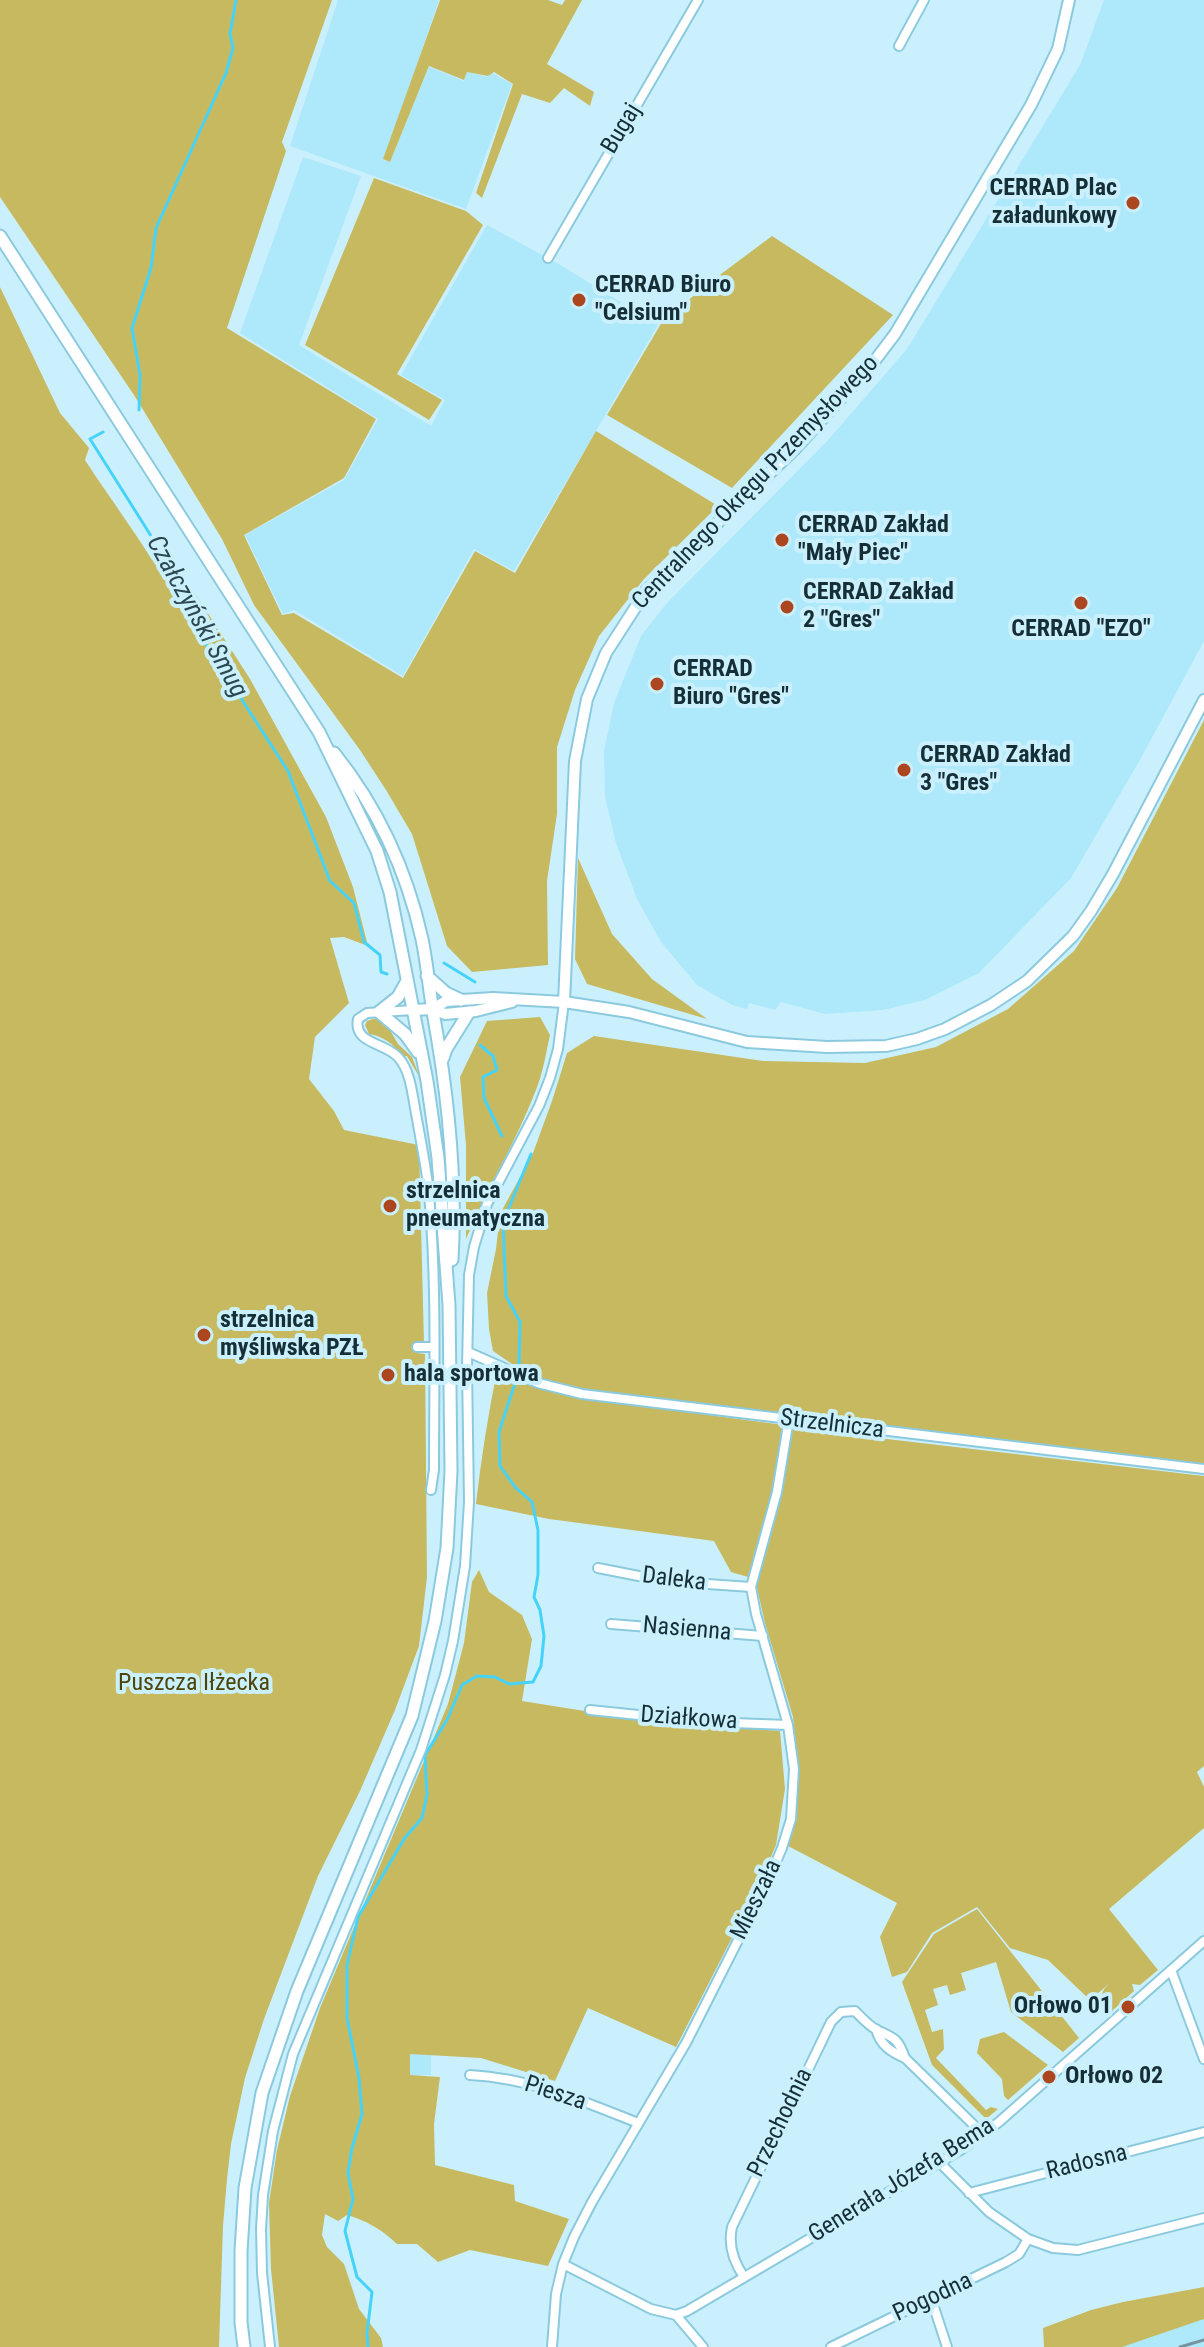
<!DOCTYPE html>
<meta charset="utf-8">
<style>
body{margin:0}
canvas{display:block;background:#cbf0fd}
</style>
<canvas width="1204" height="2347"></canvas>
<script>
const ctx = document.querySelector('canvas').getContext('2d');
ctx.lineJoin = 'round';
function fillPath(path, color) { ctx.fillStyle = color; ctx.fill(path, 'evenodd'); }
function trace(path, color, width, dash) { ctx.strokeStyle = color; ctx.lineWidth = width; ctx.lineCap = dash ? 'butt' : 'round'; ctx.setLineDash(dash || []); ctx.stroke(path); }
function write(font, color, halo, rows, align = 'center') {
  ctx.font = font + ' "Roboto Condensed",sans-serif'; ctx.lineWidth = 8; ctx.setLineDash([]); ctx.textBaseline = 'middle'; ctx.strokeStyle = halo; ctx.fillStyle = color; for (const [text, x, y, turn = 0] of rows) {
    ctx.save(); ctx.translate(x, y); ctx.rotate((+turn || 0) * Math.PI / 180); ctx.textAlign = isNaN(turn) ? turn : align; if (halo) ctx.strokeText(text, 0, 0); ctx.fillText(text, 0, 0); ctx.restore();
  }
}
fillPath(new Path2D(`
 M338,0h101l-55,160 6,2 39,-95 35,14 3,-9 21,5 4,-4 20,11 -46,125 -176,-63z
 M1104,0h100v641l-64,119 -69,118 -92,95 -54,27 -42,10 -58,4 -44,-12 -6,8 -26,-7 -2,6 -15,-4 -35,-20 -36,-43 -24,-43 -21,-56 -11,-46 -1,-46 10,-48 27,-67 25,-32 162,-164 79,-91 173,-284z
 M303,157l58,19 -62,169 132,81 14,-26 -44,-25 86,-150 70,38 101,62 -144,246 -40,-22 -71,127 -109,-66 -11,4 -38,-79 99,-55 34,-61 -138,-86z
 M410,2054h21v21h-21z
 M1204,2319v28h-83z`), '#aee8fb');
fillPath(new Path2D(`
 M0,0h332l-50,142 4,9 -59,177 149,91 -32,59 -100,57 38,80 12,-2 109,65 72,-127 40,22 81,-142 122,75 -74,73 -45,57 -24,54 -18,57v67l-10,67 1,84 -76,7 -25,-26 -35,-112 -26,-44 -26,-40 -106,-145 -32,-66 -88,-144 -134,-198z
 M440,0h108l14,5 3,-5h17l-35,64 47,28 -4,14 -26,-18 -14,15 -28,-9 -40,104 -6,-5 37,-109 -19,-12 -6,4 -21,-4 -3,8 -35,-14 -39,96 -7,-3z
 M374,178l92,33 17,14 -86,149 45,26 -13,20 -124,-75z
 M772,236l121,79 -161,173 -125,-73 55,-93 47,-39z
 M0,287l60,126 29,35 -4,12c22,34 46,66 67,100l16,-9 82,128 76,138 27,70 15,59 -24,-9 -14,1 19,65 -34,34 -6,42 25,32 10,19 75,15 5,198 -8,1 1,9 8,1 2,223 -8,69 -24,64 -35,81 -42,85 -54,143 -19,59 -14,66 -4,35 -4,47 -4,121h-219z
 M1204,720v744l-636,-77 -40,-12 -35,-24 -4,-22 -2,-36 9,-44 4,-35 33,-61 19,-52 15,-48 27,-17 169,25 102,2 71,-16 72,-38 66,-58 43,-63z
 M578,858l34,76 40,45 55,40 -120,-35 -12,-25z
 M540,1017l10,18c-4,18 -7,38 -14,55 -20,52 -49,99 -70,149v-94l-6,-68 27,-56z
 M373,1019h6l7,4 12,21 14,13 8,21 -13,-22 -3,1c-11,-13 -19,-20 -35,-23l-4,-9 2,-4z
 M497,1371l47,18 25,7 318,43 317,37v290l-7,6 7,15v41l-95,81 49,61 -18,15 -8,-1 2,7 -22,20 -12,-12 4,-10 6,-6 -20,17 -42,-40 -38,-12 -33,-41 -45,26 -25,39 -15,5 -12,-40 17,-34 -109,-57 7,-34 2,-48 -4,-47 -28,-94 -10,-44 -24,-7 -17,-31 -165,-22 -73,-15c5,-45 12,-89 21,-133z
 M479,1570l10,22 33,23 10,24 -10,62 125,20 133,10 5,58 -9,56 -17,40 -83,162 -88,-39 -33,73 -74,-23 -71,-4v21l30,2 -6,47 1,41 79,20 1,16 54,18 -21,47 -78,-16 -32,12 -21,-18h-20c-16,-15 -30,-23 -50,-29l-9,6 -13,-7 -3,21 5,12 17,17 15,45 22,29 2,9h-104l-8,-78 -2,-66 8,-53 13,-54 30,-88 128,-304 16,-61 8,-61z
 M977,1909l102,129 -16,14 -52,-40 -15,-50 -35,11 5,17 -16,5 -3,-10 -14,4 5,16 -13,5 7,22 11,-3 1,20 -8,9 50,52 5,-3 7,2 -12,10 -54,-54 -30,-83 32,-48z
 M1004,2032l44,33 -40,35 -4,-4 -2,-17 -25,-26 3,-14z
 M1204,2287v32l-82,28h-78l-1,-19 48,-18 32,-8z`), '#c7b960');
trace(new Path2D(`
 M139,410l1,-35 -8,-47 19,-60 5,-40 70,-155 7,-25 -3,-14 6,-34
 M103,432l-13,7 102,162 15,45 81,125 42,110 24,22 10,39 16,13 1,17 6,2
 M444,963l31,19
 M480,1045l13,11 4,14 -14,7 1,21 18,38
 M519,1368l1,-46 -14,-26 -3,-74 28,-68
 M368,2347l-1,-14 5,-41 -15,-15 -12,-46 8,-32 -5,-26 4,-25 10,-34 -3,-36 -12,-60v-53l11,-48 46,-78 18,-21 5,-23 -2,-40 22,-35 15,-35 15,-9 18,1 14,7 24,-2 8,-16 3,-30 -4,-26 -6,-13 4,-22v-45l-6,-28 -17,-15 -15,-21 -1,-34 18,-55`), '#45d3fa', 3);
const minor = new Path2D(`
 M899,46l25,-46
 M548,258l150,-258
 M413,1010l-46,3 -9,6c-5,25 26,23 40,38 12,13 14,35 17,51 5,29 11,57 14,85 8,92 5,185 5,277l-3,20
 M417,1347h16
 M468,1352l70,31 44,11 622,75
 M598,1568l66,13 87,6
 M611,1624l152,12
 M590,1710l116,12 82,3
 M1171,1970l33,89
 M876,2029c4,16 15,23 29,29l78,76
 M470,2075c60,3 113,26 168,48
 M939,2162l50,50 39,27 25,9 25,2 126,-32
 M969,2193l235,-61
 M563,2264l88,45 25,6 11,-4 275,-162 37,-27 205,-181
 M744,2277c-11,-16 -16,-32 -12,-50l99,-205 10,-10 14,-1c6,6 14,15 22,19 17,8 21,8 28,28
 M931,2298l16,49
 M676,2315l27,32
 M270,2347l-8,-74 -1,-44 2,-34 10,-64 20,-77 128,-304 24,-75 8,-34 12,-75 4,-64 -2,-135 2,-92 5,-28 13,-43 52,-98 11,-28 8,-29 6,-47
 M552,2347l4,-53 7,-30 11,-27 18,-35 94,-159 81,-160 15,-35 9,-29 3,-50 -6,-44 -32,-111 -5,-27 26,-95 12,-73
 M831,2347l175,-85 13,-8 9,-15`);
const tertiary = new Path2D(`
 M564,1002l11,-241 12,-62 19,-46 40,-62 148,-141 79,-87 22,-29 136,-229 27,-56 11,-49
 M433,1009l12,5 31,-3 36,-9
 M413,1010l20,-1 13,-8 47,-3 71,4 65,10 118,30 80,5 59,-1 31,-7 28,-10 46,-24 36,-24 46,-45 18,-25 22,-37 91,-174`);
const secondary = new Path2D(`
 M0,236l319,496 58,119 13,41 37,189 11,77 11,147 2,166 -4,77 -12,73 -23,95 -115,275 -35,102 -17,95 -4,63v71l3,25
 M334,753c44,55 73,119 88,186 5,24 7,49 11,73 15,82 24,165 19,248
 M427,976l19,17 15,7
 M407,981l-9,16 -19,15 26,22 13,18
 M443,1058l3,-9 23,-37`);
trace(minor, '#8bcade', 12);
trace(tertiary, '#8bcade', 14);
trace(secondary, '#8bcade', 15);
trace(minor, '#fff', 8);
trace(tertiary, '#fff', 10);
trace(secondary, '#fff', 11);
trace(new Path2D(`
 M1180,2347l24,-7`), '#75949f', 3);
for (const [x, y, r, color] of [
 [1133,203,8,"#ac461e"],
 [579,300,8,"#ac461e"],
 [782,540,8,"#ac461e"],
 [1081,603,8,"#ac461e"],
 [787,607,8,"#ac461e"],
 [657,684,8,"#ac461e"],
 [904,770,8,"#ac461e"],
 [390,1206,8,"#ac461e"],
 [204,1335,8,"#ac461e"],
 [388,1375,8,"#ac461e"],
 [1128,2007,8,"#ac461e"],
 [1049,2077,8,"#ac461e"]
]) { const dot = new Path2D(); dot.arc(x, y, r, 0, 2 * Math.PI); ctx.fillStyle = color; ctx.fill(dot); trace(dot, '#cbf0fd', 3); }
write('24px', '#162f37', '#cbf0fd', [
 ["Bugaj",622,129,-59],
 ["Centralnego Okręgu Przemysłowego",756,483,-46],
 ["Strzelnicza",832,1425,7],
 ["Daleka",674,1580,7],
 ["Nasienna",687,1630,5],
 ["Działkowa",689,1719,4],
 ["Mieszała",757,1900,-64],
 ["Piesza",555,2094,18],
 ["Przechodnia",781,2123,-64],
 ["Radosna",1087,2163,-14],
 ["Generała Józefa Bema",902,2181,-32],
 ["Pogodna",933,2298,-25]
]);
write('bold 24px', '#162f37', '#cbf0fd', [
 ["CERRAD Plac",1117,189,"right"],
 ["załadunkowy",1117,217,"right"],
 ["CERRAD Biuro",595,286],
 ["\"Celsium\"",595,314],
 ["CERRAD Zakład",798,526],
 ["\"Mały Piec\"",798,554],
 ["CERRAD Zakład",803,593],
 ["2 \"Gres\"",803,621],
 ["CERRAD \"EZO\"",1081,630,"center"],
 ["CERRAD",673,670],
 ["Biuro \"Gres\"",673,698],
 ["CERRAD Zakład",920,756],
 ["3 \"Gres\"",920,784],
 ["strzelnica",406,1192],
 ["pneumatyczna",406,1220],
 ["strzelnica",220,1321],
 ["myśliwska PZŁ",220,1349],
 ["hala sportowa",404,1375],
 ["Orłowo 01",1112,2007,"right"],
 ["Orłowo 02",1065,2077]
], 'left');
write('24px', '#4d4406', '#cbf0fd', [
 ["Puszcza Iłżecka",194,1684]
]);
write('italic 26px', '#2c4953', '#cbf0fd', [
 ["Czałczyński Smug",196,617,61]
]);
</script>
